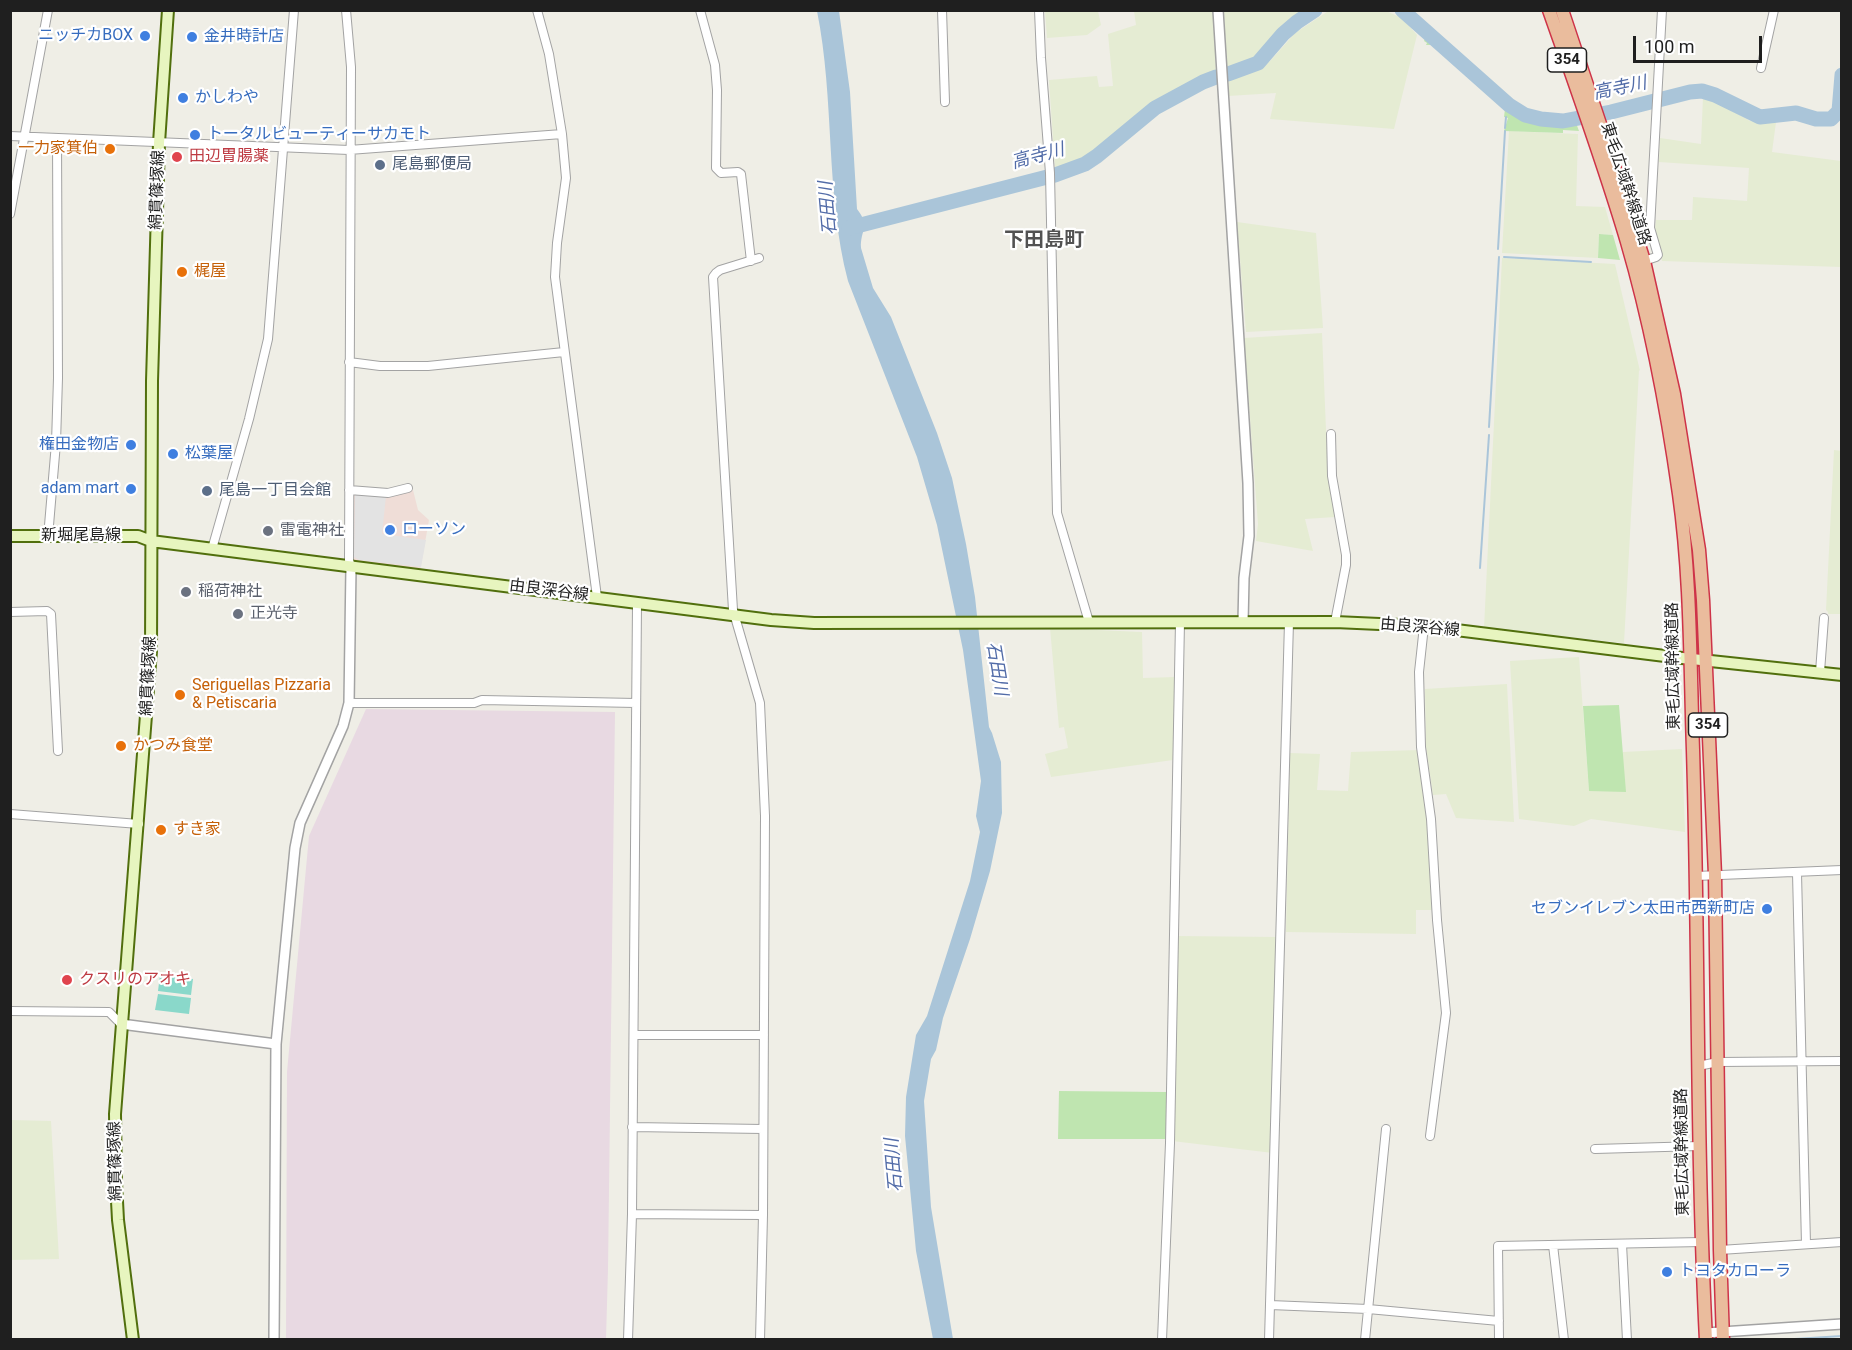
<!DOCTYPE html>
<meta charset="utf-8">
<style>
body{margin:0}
#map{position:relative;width:1852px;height:1350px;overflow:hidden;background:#efeee6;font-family:Roboto,sans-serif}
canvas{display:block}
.frame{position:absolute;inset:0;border:12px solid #1f1f1f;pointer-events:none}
.scale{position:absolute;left:1633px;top:36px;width:129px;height:27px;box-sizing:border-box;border:3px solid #1f1f1f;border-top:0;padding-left:8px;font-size:18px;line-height:21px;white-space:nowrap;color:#1f1f1f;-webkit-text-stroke:4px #fff;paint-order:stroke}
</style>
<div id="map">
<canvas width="1852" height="1350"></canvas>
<div class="frame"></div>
<div class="scale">100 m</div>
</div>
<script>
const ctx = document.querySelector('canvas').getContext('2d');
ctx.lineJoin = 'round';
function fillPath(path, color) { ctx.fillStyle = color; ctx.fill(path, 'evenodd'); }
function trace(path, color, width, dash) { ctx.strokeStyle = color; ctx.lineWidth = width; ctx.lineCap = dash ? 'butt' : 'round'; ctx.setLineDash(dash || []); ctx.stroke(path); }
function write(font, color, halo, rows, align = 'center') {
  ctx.font = font + ' Roboto,"Noto Sans JP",sans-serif'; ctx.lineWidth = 4.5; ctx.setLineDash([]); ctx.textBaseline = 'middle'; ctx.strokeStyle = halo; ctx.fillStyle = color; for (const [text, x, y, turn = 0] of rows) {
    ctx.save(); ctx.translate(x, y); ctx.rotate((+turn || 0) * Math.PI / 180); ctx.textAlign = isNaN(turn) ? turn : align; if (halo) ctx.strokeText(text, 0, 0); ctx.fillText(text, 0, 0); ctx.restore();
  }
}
fillPath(new Path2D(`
 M413,490l5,20 11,10 -9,51 -65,-8 -3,-5v-64l39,2z`), '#efddd7');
fillPath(new Path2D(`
 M366,709l249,3 -7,557 -2,70h-320l1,-267 22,-236z`), '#e8d9e2');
fillPath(new Path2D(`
 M1330,10l56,1 16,7 15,17 -23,94 -124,-10 6,-26 -48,3 1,-16 41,-19 25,-28z
 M1045,11h53l3,14 -14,10 -40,3z
 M1134,11h79l3,62 -73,36 -54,47 -34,13 -6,-89 48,-4 2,11 14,-1 -5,-52 28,-9z
 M1224,11v-1l87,1 -26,17 -29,32 -29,10z
 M1703,97l12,4 35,20 26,1 -4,30 69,9v106l-179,-6 -7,-33 1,-8h36l1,-23 54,4 2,-33 -90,-6 1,-24 41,6z
 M1509,131l69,3 -2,72 29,1 8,28 -14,-1 -1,24 -96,-5z
 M1237,222l79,11 7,95 -77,4z
 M1502,258l113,6 25,107 -1,-1 -15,273 -140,-15z
 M1322,333l6,145 7,39 -30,2 8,32 -57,-10 2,-17 -14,-186z
 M1834,450l8,1v163h-14v-2l-2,-2z
 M1050,628l92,4 1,46 33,-1 -3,83 -122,17 -6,-23 23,-6 -4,-21 -5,1z
 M1579,657l10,134 34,-39 59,-3 3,83 -94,-13 -17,7 -55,-7 -9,-158z
 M1507,684l7,138 -58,-4 -10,-24 -13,1 -7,-48 -1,-58z
 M1420,750l15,160h-19v24l-130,-2 4,-179 30,1 -3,36 31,1 3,-39z
 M1176,936l102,1 -5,216 -101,-12z
 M11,1120l40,1 8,138 -48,1z`), '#e5ecd3');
fillPath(new Path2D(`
 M1426,36l94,80c16,9 38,10 56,7l3,8 -16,-1v3l-59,-2 4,-13 -4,-1 1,-8 -73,-64h-6l1,-2 -3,-2z
 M1599,234l14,1 7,25 -22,-2z
 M1619,705l7,87 -37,-1 -6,-85z
 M1059,1091l107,1v47h-108z`), '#bfe5b0');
fillPath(new Path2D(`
 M160,975l33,4 -2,16 -33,-4z
 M158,994l33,4 -2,16 -34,-4z`), '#8ad8ca');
fillPath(new Path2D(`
 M355,494l31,2 -4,38 44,6 -5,27 -62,-7 -5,-3z`), '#e3e3e3');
fillPath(new Path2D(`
 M817,11h22l11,81 7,117c14,18 3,21 4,39l12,40 18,29 46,116 15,45 14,66 9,53 14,130 3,6 9,29 1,51 -12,58 -20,68 -27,79 -7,32 -5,9 -7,42 7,106 22,132h-20l-17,-88 -11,-115 1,-39 10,-62 11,-19 43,-135 10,-49 -4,-16 5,-35 -18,-131 -26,-125 -20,-68 -69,-176c-23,-88 -13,-181 -31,-270z`), '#aac5d9');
trace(new Path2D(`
 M1505,128l1,-11
 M1498,249l7,-118
 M1504,257l87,5
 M1489,427l10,-170
 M1480,568l9,-133
 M1779,1340l63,-4`), '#aac5d9', 2);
trace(new Path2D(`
 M1402,10l107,95 16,10 16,4 22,2 48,-9 79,-20 12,-1 13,4 45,22 36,-4 20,6h15l8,-8 3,-36
 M1228,74l30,-11 25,-29 14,-12 18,-12
 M849,228l206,-53 30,-11 12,-8 58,-48 48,-26 13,-5`), '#aac5d9', 15);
const minor = new Path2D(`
 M346,10l5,57 -2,493 2,7
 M537,10l12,44 13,80 4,44 -9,65 -2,34 42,320
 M700,10l15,55 2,25 -1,78 5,5 17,-1 3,2 10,87
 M942,10l3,92
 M1039,10l2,48 9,115 7,340 32,109
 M1761,68l13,-58
 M10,136l339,14 213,-16
 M10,214l38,-204
 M759,258l-39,12 -4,3 -3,4 20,333 27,93 5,113 -2,399 -3,125
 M1644,261l12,-4 2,-2 -8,-27 12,-218
 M349,362l31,4h48l136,-14
 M1331,434l1,42 14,79v10l-11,57
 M349,490l39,3 20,-5
 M48,537l8,-94 2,-65 -1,-240
 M212,549l37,-130 19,-80 26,-329
 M10,612l37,-1 4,3 7,137
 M1424,626l-5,46 2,75 10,72 6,101 9,93 -16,123
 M1820,672l4,-54
 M349,703h125l8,-3 154,3
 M10,814l129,10
 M1797,873l9,371
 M1696,876l146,-6
 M10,1011l99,1 12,12
 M634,1035h130
 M1698,1066l20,-4 124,-1
 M632,1127l131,2
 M1595,1149l104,-3
 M632,1214l131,1
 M1622,1244l5,96
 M1553,1245l11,95
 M1720,1250l122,-8
 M1270,1305l98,4 131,12
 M628,1340l4,-126 5,-610
 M1162,1340l8,-197 10,-521
 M1269,1340l20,-718
 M1365,1340l21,-211
 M1499,1340l-1,-94 204,-4`);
const tertiary = new Path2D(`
 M1218,10l30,473 1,53 -5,42 -1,44
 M121,1024l155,20
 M1706,1333l136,-9
 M274,1340l2,-296 19,-196 5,-25 43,-97 6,-23 2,-136`);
const secondary = new Path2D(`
 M10,536h128l13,5 620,79 43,3 521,-1 89,4 249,31 169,18
 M133,1340l-15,-120 -2,-38 -1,-68 36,-463 1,-270 7,-238 9,-133`);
const trunk = new Path2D(`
 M1549,10c27,77 55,154 78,232 24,82 40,167 52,252 12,85 11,171 14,256 6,197 3,393 13,590
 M1562,10l60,180 22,71 30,133 25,156 4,50 12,275 5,375 3,90`);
trace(minor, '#a3a3a3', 10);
trace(tertiary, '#a3a3a3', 12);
trace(secondary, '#516f0d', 14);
trace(trunk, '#ce3348', 15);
trace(minor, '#fff', 8);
trace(tertiary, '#fff', 9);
trace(secondary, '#e7f5bf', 10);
trace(trunk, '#eabc9d', 12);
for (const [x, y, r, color] of [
 [145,36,6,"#3f7fe0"],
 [192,37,6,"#3f7fe0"],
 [183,98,6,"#3f7fe0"],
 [195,135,6,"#3f7fe0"],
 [110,149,6,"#e8710a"],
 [177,157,6,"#e0444e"],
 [380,165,6,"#5c6f8a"],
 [182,272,6,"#e8710a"],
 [131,445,6,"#3f7fe0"],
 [173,454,6,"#3f7fe0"],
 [131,489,6,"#3f7fe0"],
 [207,491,6,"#5c6f8a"],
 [390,530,6,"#3f7fe0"],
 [268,531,6,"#6b7280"],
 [186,592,6,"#6b7280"],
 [238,614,6,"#6b7280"],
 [180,695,6,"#e8710a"],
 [121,746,6,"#e8710a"],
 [161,830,6,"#e8710a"],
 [1767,909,6,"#3f7fe0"],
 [67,980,6,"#e0444e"],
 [1667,1272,6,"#3f7fe0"]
]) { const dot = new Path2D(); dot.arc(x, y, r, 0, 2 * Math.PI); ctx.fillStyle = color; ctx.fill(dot); trace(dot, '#fff', 2); }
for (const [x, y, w] of [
 [1567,60,39],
 [1708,725,39]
]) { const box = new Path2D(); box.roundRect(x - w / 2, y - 12, w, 24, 4.5); ctx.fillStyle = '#fff'; ctx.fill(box); trace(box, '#1f1f1f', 1.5); }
write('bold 15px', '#1f1f1f', null, [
 ["354",1567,60],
 ["354",1708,725]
]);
write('16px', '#366cbe', '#fff', [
 ["ニッチカBOX",133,36,"right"],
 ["金井時計店",204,37],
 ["かしわや",195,98],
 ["トータルビューティーサカモト",207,135],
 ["権田金物店",119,445,"right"],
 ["松葉屋",185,454],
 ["adam mart",119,489,"right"],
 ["ローソン",402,530],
 ["セブンイレブン太田市西新町店",1755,909,"right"],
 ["トヨタカローラ",1679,1272]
], 'left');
write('16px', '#c56008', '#fff', [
 ["一力家箕伯",98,149,"right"],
 ["梶屋",194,272],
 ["Seriguellas Pizzaria",192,686],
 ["& Petiscaria",192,704],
 ["かつみ食堂",133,746],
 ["すき家",173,830]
], 'left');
write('16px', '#be3a42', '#fff', [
 ["田辺胃腸薬",189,157],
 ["クスリのアオキ",79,980]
], 'left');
write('16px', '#4e5e75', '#fff', [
 ["尾島郵便局",392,165],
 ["尾島一丁目会館",219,491]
], 'left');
write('16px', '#1f1f1f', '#fff', [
 ["東毛広域幹線道路",1625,184,72],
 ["綿貫篠塚線",158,190,-88],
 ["新堀尾島線",81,536],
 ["由良深谷線",549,591,7],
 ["由良深谷線",1420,628,5],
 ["東毛広域幹線道路",1674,666,-91],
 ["綿貫篠塚線",149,676,-87],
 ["東毛広域幹線道路",1683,1152,-91],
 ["綿貫篠塚線",116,1161,-91]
]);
write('16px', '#5b616d', '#fff', [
 ["雷電神社",280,531],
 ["稲荷神社",198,592],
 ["正光寺",250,614]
], 'left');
write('italic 18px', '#526ca8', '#fff', [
 ["高寺川",1620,89,-12],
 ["高寺川",1038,157,-15],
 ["石田川",829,208,-95],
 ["石田川",996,669,81],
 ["石田川",895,1165,-95]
]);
write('bold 20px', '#525252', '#fff', [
 ["下田島町",1044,241]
]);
</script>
